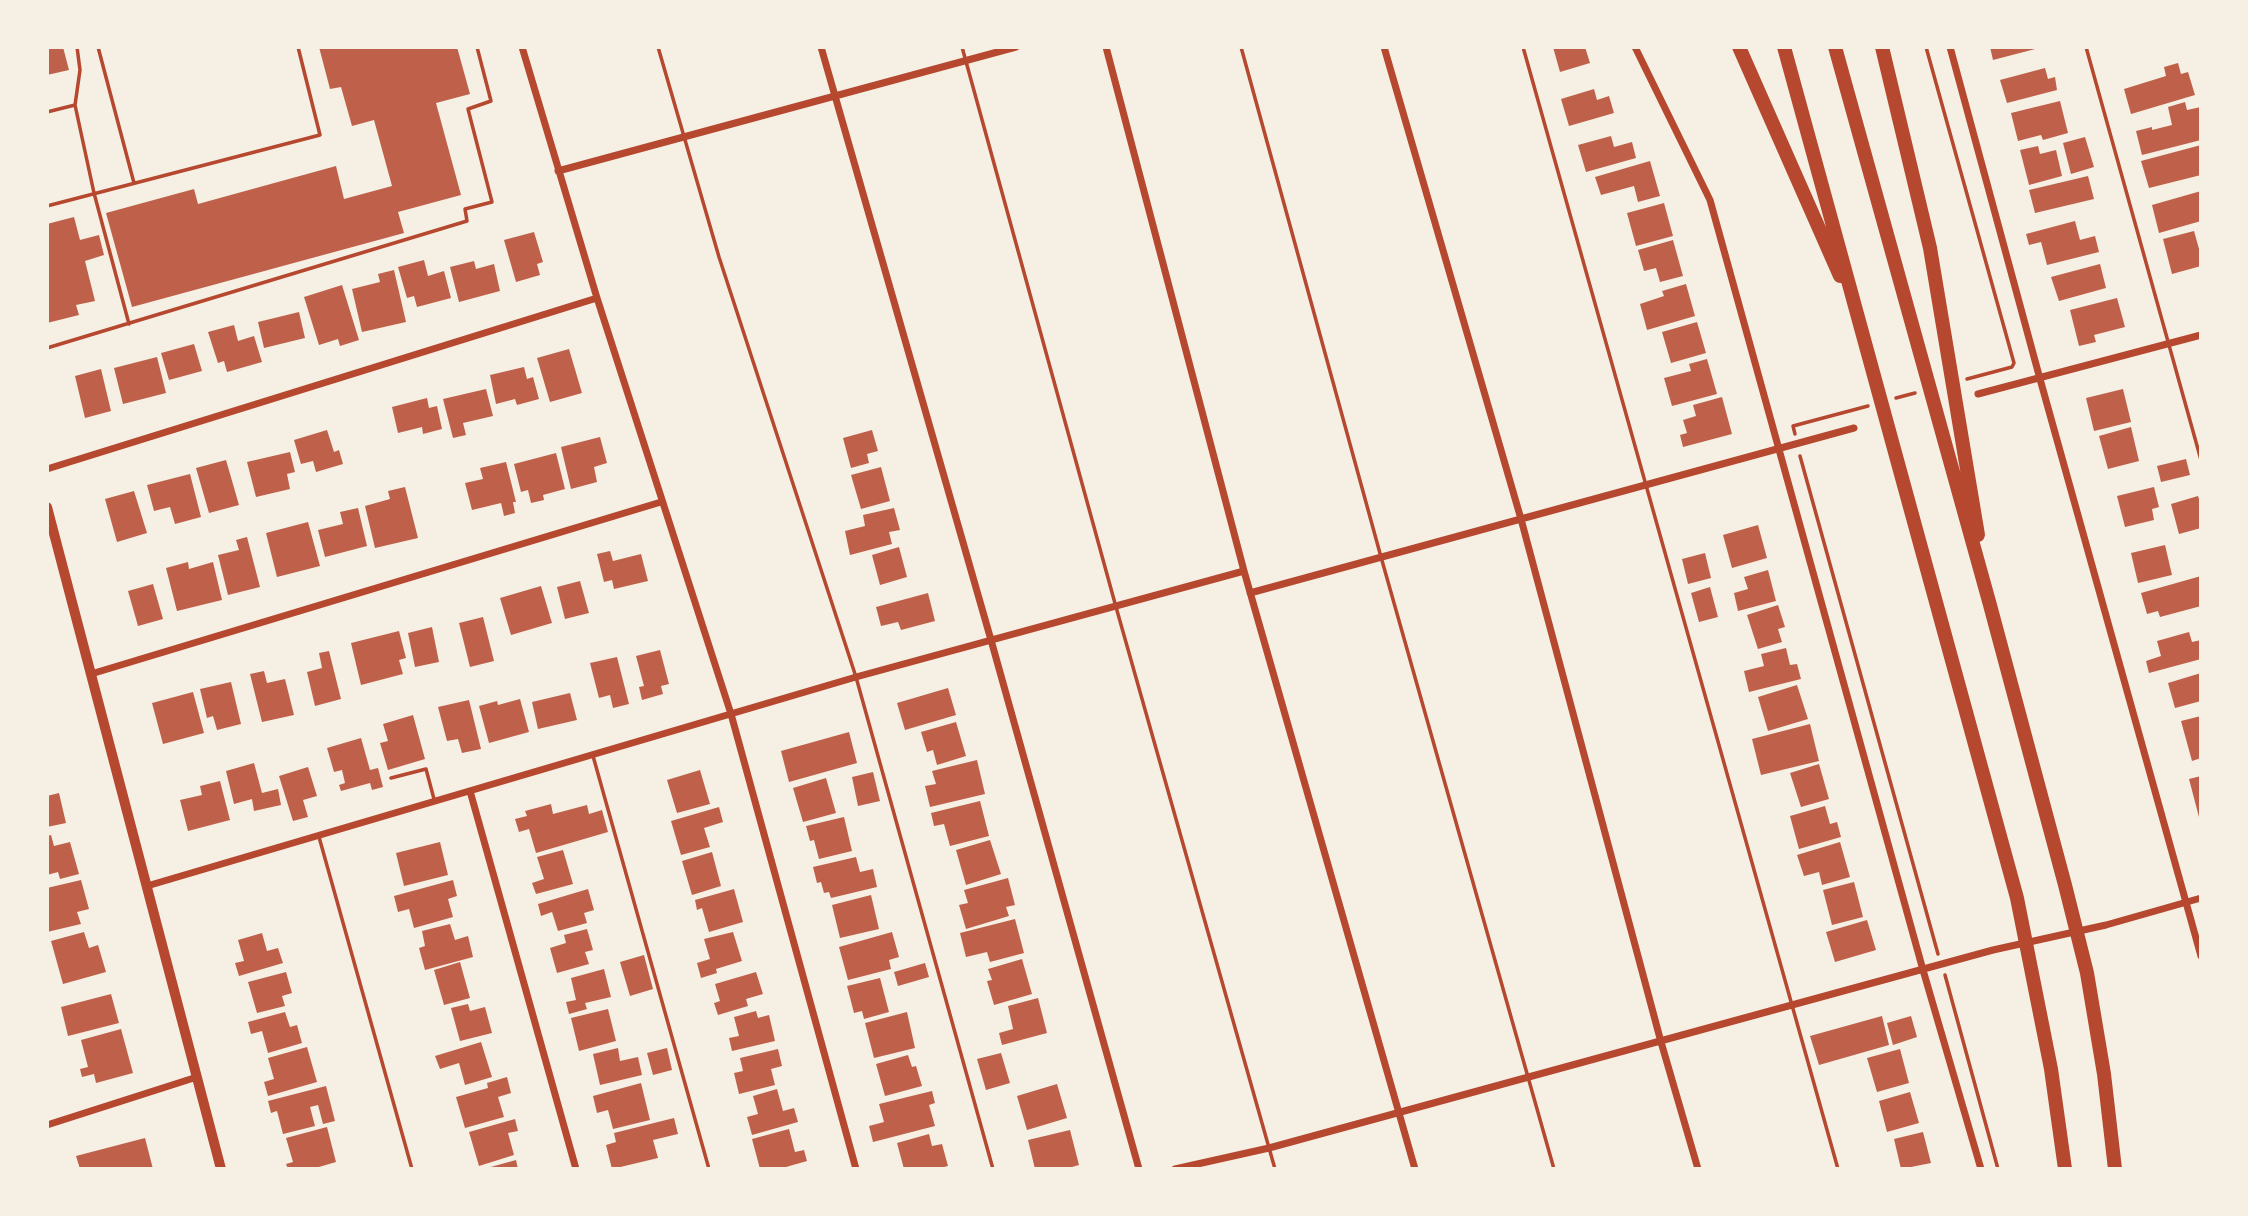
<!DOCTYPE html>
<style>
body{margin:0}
#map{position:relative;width:2248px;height:1216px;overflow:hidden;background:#f6efe4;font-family:"Open Sans",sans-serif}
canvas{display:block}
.frame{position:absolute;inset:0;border:49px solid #f6efe4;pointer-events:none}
</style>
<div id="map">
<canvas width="2248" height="1216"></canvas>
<div class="frame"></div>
</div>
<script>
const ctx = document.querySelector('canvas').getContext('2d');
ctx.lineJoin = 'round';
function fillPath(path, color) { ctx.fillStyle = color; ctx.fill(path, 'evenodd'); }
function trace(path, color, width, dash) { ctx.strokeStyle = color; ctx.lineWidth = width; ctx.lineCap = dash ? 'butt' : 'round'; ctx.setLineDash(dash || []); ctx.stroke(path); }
fillPath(new Path2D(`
 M47,47h16l6,23 -22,5z
 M319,47h138l13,47 -34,9 25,92 -63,17 6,21 -272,74 -26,-94 88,-24 4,15 138,-38 8,33 48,-13 -18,-66 -22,6 -11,-39 -11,2z
 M1553,47h32l5,16 -30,9z
 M1990,47h49v1l-46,12z
 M2178,63l3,11 7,-2 7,23 -64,19 -7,-25 42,-13 -2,-9z
 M2045,68l3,11 7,-2 2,13 -50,13 -7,-23z
 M1594,89l3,11 12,-4 5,17 -45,13 -8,-27z
 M2060,101l8,32 -25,7 -2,-5 -23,6 -7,-28z
 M2185,102l2,8 14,-3v33l-59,15 -6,-24 16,-4v3l20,-5 -4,-18z
 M1611,136l3,11 18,-5 4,16 -50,14 -8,-27z
 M2085,137l9,30 -23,7 -8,-31z
 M2201,145v30l-52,13 -8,-27z
 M2038,146l2,8 16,-4 6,26 -33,9 -9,-35z
 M1650,161l10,35 -22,6 -4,-16 -33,9 -6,-18z
 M2088,176l6,23 -59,14 -6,-23z
 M2201,191v30l-42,12 -7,-28z
 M1664,203l9,33 -37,10 -9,-33z
 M74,217l6,23 19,-5 5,20 -19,6 10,40 -19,4 3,10 -32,8v-99z
 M2075,221l5,19 15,-4 4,16 -52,13 -6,-23 -12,3 -3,-11z
 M2194,231l7,25v10l-29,8 -9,-35z
 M534,232l9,30 -6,2 3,11 -24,7 -12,-42z
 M1673,240l10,36 -23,6 -4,-14 -12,3 -6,-21z
 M424,260l4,16 16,-5 7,27 -34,9 -3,-11 -7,2 -9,-31z
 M474,261l2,8 18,-5 6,27 -41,11 -9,-35z
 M2100,264l6,24 -47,13 -8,-24z
 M394,270l12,52 -44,10 -10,-43 28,-7 -2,-8z
 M1686,284l9,32 -48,14 -7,-26 24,-8 -2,-5z
 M342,285l17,55 -19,6 -2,-7 -19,6 -15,-48z
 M2117,298l8,29 -31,8 2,7 -17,4 -9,-36z
 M299,312l6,26 -41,10 -6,-26z
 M1697,322l9,31 -35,10 -9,-31z
 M234,325l4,16 16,-5 8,26 -35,10 -3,-11 -6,2 -10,-31z
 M194,344l8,27 -33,9 -8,-27z
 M569,349l13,44 -32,9 -13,-44z
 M157,357l9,36 -43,11 -9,-36z
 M1707,359l10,35 -45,12 -8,-28 27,-7 -2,-7z
 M524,367l3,12 6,-2 6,22 -22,6 -2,-6 -19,5 -6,-29z
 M101,369l10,42 -26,7 -10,-42z
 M486,389l7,27 -30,7 3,12 -13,3 -10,-39z
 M2123,389l8,33 -37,9 -8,-33z
 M1722,397l10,37 -49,13 -3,-12 7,-2 -4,-13 13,-4 -3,-11z
 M427,398l2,10 8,-2 5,23 -19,5 -1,-7 -24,6 -6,-26z
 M2131,427l8,34 -31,8 -9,-33z
 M327,430l7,22 5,-2 4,14 -27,8 -3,-11 -12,3 -7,-24z
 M872,430l6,21 -11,3 2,9 -18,5 -8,-30z
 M600,437l7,26 -13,4 3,15 -26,7 -10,-42z
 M290,452l5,20 -8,2 3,15 -34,8 -9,-35z
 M556,453l9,36 -22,6 1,5 -13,3 -3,-13 -7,2 -7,-28z
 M2186,459l4,16 -29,7 -4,-16z
 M226,460l13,45 -30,8 -13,-45z
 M506,462l10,40h-3l2,11 -11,3 -3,-13 -29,7 -7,-27 18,-4 -3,-11z
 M881,467l9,34 -29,8 -10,-34z
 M190,474l11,43 -26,7 -5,-17 -16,4 -7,-26z
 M405,487l13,51 -43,10 -10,-42 25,-7 -2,-8z
 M2154,487l5,20 -7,2 2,11 -29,7 -8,-31z
 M134,491l13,42 -30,9 -12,-43z
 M2198,496l3,9v23l-22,6 -8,-30z
 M358,508l9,38 -42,11 -7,-27 25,-6 -3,-12z
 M894,508l6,22 -11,2 3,12 -42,11 -5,-24 20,-5 -2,-11z
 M308,522l12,44 -43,11 -11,-44z
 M1758,525l9,33 -35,10 -9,-33z
 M247,537l13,50 -32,8 -10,-40 21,-5 -3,-10z
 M2165,545l7,30 -34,8 -7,-30z
 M899,547l8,30 -27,8 -8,-30z
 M610,551l3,10 28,-7 7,27 -34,8 -2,-9 -8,2 -7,-28z
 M1705,553l6,25 -23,6 -6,-25z
 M188,562l1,7 24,-7 9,38 -45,11 -11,-43z
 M1768,570l8,31 -38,10 -4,-18 14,-4 -4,-12z
 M2201,576v30l-41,11 -2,-6 -11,3 -6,-21z
 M580,581l9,32 -24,6 -8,-32z
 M153,584l10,35 -25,7 -10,-35z
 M541,586l11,37 -41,12 -11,-37z
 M1710,587l8,30 -19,5 -8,-29z
 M928,593l7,28 -34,9 -3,-8 -17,4 -5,-19z
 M1778,605l7,22 -7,2 4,13 -24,7 -11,-34z
 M483,617l11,44 -24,6 -11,-44z
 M432,627l7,35 -24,5 -7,-34z
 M399,631l7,27 -7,2 4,14 -42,11 -10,-42z
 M2189,632l3,10 9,-2v19l-52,14 -3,-12 15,-5 -4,-15z
 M1786,648l4,17 7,-1 4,15 -52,13 -5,-21 20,-5 -3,-12z
 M660,650l9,34 -8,2 2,8 -21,6 -3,-13 5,-1 -8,-30z
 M329,651l12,48 -26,7 -8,-34 15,-4 -3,-15z
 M617,657l12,47 -16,4 -3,-13 -11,3 -9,-35z
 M264,671l3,12 18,-4 9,36 -32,7 -12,-48z
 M2201,673v28l-26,7 -7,-25z
 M231,682l10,42 -24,6 -4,-14 -6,2 -7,-29z
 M1797,685l11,34 -40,12 -10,-34z
 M948,688l8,27 -51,15 -8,-27z
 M193,692l11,41 -41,11 -11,-41z
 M570,693l7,27 -39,9 -6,-27z
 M520,699l9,33 -40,11 -10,-37 18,-5 1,4z
 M469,700l12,49 -19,4 -4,-14 -11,2 -9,-34z
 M413,715l12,44 -37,11 -8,-27 8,-2 -5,-17z
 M2201,716v42l-9,3 -11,-40z
 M956,722l10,34 -29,9 -4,-15 -6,2 -6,-20z
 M1810,724l9,37 -58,14 -9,-36z
 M849,732l8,31 -68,19 -8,-31z
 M361,738l9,32 8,-2 5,19 -11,3 -2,-7 -29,8 -2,-6 6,-2 -3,-13 -8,2 -7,-24z
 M977,760l8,34 -55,13 -5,-21 11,-2 -4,-13z
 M254,763l8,30 16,-4 3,16 -27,6 -2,-12 -18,5 -8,-33z
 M1819,764l10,35 -28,8 -11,-34z
 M308,767l9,29 -14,4 5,17 -15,4 -14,-45z
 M700,770l10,34 -33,9 -10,-33z
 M873,772l7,29 -22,5 -6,-29z
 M2201,776v44l-1,1 -11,-42z
 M826,778l10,35 -33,9 -10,-34z
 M220,781l10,39 -42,11 -8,-31 22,-5 -2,-9z
 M59,793l7,30 -19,4v-31z
 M980,801l9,35 -39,10 -6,-22 -10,2 -3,-13z
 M551,804l2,10 34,-9 2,9 13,-4 6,22 -72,21 -7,-24 -10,3 -4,-13 12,-3 -2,-5z
 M1825,806l5,18 7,-2 4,15 -42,12 -9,-33z
 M719,807l4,15 -19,6 6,19 -29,8 -10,-34z
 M844,817l8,34 -33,8 -5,-19 -4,1 -4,-15z
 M51,835l3,11 16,-4 9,32 -19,5 -2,-7 -11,3v-39z
 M990,840l11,34 -35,11 -10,-35z
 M440,842l8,33 -44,11 -8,-33z
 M1840,842l10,35 -28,8 -3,-13 -15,4 -7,-21z
 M563,850l10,34 -37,10 -4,-11 12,-4 -7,-22z
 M712,852l9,34 -29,9 -10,-34z
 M856,857l4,15 13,-3 4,18 -46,11 -2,-6 -5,1 -3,-11 -4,1 -4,-16z
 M1008,878l7,27 -9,2 3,9 -43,13 -7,-24 9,-2 -4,-13z
 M81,880l8,29 -12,3 4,12 -34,8v-44z
 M453,880l4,16 -9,3 5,18 -39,11 -5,-19 -11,3 -4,-16z
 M1854,882l9,35 -31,8 -9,-35z
 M588,889l6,21 -10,3 3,10 -29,8 -6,-19 -11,4 -3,-12z
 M734,889l9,33 -34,10 -7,-24 -5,2 -2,-10z
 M871,895l8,34 -39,9 -8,-33z
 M1015,919l9,34 -34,9 -3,-10 -21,5 -6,-24z
 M1867,920l9,30 -41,12 -9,-30z
 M450,924l5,16 13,-4 5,21 -48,13 -6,-22 6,-2 -3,-15z
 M587,929l6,21 -8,2 4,12 -32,9 -7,-25 16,-5 -2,-8z
 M84,932l5,16 9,-3 8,27 -43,12 -12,-43z
 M733,932l9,29 -26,8 1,4 -16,5 -4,-15 13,-4 -6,-20z
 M892,932l7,25 -10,3 2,9 -43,11 -9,-33z
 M262,933l5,18 11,-3 5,15 -44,13 -4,-13 9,-2 -6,-21z
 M644,955l9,34 -23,7 -10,-34z
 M1022,959l10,35 -38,11 -7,-24 5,-1 -4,-11z
 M460,962l10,36 -26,7 -10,-35z
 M925,963l4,14 -31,9 -4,-14z
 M604,969l7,28 -26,6 2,6 -18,5 -3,-12 10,-2 -5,-22z
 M286,972l6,21 -10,3 3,10 -28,7 -9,-31z
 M756,972l7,22 -17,5 2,7 -30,9 -4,-12 6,-2 -5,-17z
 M880,978l9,34 -25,7 -2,-8 -8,2 -7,-27z
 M111,994l8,29 -51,13 -7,-29z
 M1038,998l9,35 -45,12 -3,-12 14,-4 -5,-23z
 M468,1004l2,7 15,-4 7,26 -32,8 -9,-33z
 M608,1009l8,32 -37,10 -8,-33z
 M756,1011l2,7 11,-3 6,26 -43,10 -3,-13 10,-2 -5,-19z
 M285,1012l5,15 7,-2 5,18 -34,10 -6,-22 -11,3 -3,-12z
 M907,1012l8,36 -41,10 -9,-35z
 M1882,1016l7,29 -70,20 -9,-29z
 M1911,1016l6,21 -24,8 -6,-22z
 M121,1029l12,44 -37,10 -2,-9 -12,3 -2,-8 8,-2 -7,-27z
 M481,1042l11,35 -27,8 -6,-22 -19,6 -5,-13z
 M307,1047l10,35 -49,14 -4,-14 10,-3 -6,-21z
 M618,1048l2,13 18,-4 4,18 -42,10 -7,-31z
 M667,1048l5,22 -19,5 -6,-22z
 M778,1049l4,17 -11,3 4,16 -36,9 -5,-21 9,-2 -3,-13z
 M1900,1049l9,34 -32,9 -10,-34z
 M1001,1053l9,30 -24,7 -9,-31z
 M908,1055l4,12 4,-1 6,20 -37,10 -9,-32z
 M507,1077l4,16 -13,4 6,20 -39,11 -9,-31 32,-9 -1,-5z
 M641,1083l9,37 -37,9 -5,-19 -11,3 -4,-17z
 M1057,1084l10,34 -40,12 -10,-34z
 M326,1086l9,35 -12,3 -5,-19 -8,2 5,19 -32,8 -6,-23 -6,2 -3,-12z
 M777,1089l6,22 11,-3 4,14 -46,13 -5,-18 11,-3 -5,-18z
 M932,1091l3,12 -6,2 6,21 -62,16 -4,-16 15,-4 -5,-18z
 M1910,1092l9,31 -32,9 -8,-31z
 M674,1118l4,16 -25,6 5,18 -46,11 -6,-24 10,-3 -2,-9z
 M515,1119l3,12 -10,2 6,22 -35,11 -10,-34z
 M327,1127l9,35 -24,7h-24l-2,-5 7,-2 -7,-24z
 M789,1129l6,23 9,-2 3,11 -28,8h-19l-8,-30z
 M1070,1130l9,35 -14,4h-30l-7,-29z
 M1923,1132l8,31 -30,6 -7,-30z
 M929,1134l3,12 10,-2 6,22 -12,3h-32l-7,-26z
 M145,1138l8,31h-73l-4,-13z
 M516,1160l2,9h-31v-1z`), '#bf614a');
trace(new Path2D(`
 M1926,47l88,316 -2,4 -45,12
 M1896,398l19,-5
 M1795,434l-2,-8 75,-20
 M1800,456l138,498
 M1945,975l53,194`), '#b5482f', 3.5);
trace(new Path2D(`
 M77,47l3,23 -5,35 19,88 35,131
 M98,47l36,136
 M658,47l61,210 137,420 137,492
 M962,47l154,560 159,562
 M1241,47l140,510 173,612
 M1523,47l315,1122
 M2086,47l115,413
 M47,112l28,-7
 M47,206l273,-71 -22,-88
 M47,348l420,-127 -2,-12 27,-7 -24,-93 23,-8 -14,-54
 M593,756l116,413
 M391,778l35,-9 8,30
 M319,837l93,332`), '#b5482f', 3.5);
trace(new Path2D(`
 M522,47l75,251 134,416 125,455
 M821,47l170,593 148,529
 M1106,47l138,524 171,598
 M1384,47l137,472 140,523 37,127
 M1635,47l75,153 213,770 58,199
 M1950,47l90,332 161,577
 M558,171l458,-124
 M1978,394l223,-59
 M47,469l550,-171
 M1250,593l604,-165
 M91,674l570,-172
 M470,791l106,378
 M147,886l709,-209 388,-106
 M47,1125l150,-48
 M1175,1169l94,-21 724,-198 113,-25 95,-27`), '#b5482f', 7);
trace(new Path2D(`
 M47,507l174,662`), '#b5482f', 10);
trace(new Path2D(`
 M1739,47l101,229
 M1784,47l233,851 34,171 14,100
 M1835,47l155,558 75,280 22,88 17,101 11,95
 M1882,47l48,201 48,287`), '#b5482f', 14);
</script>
